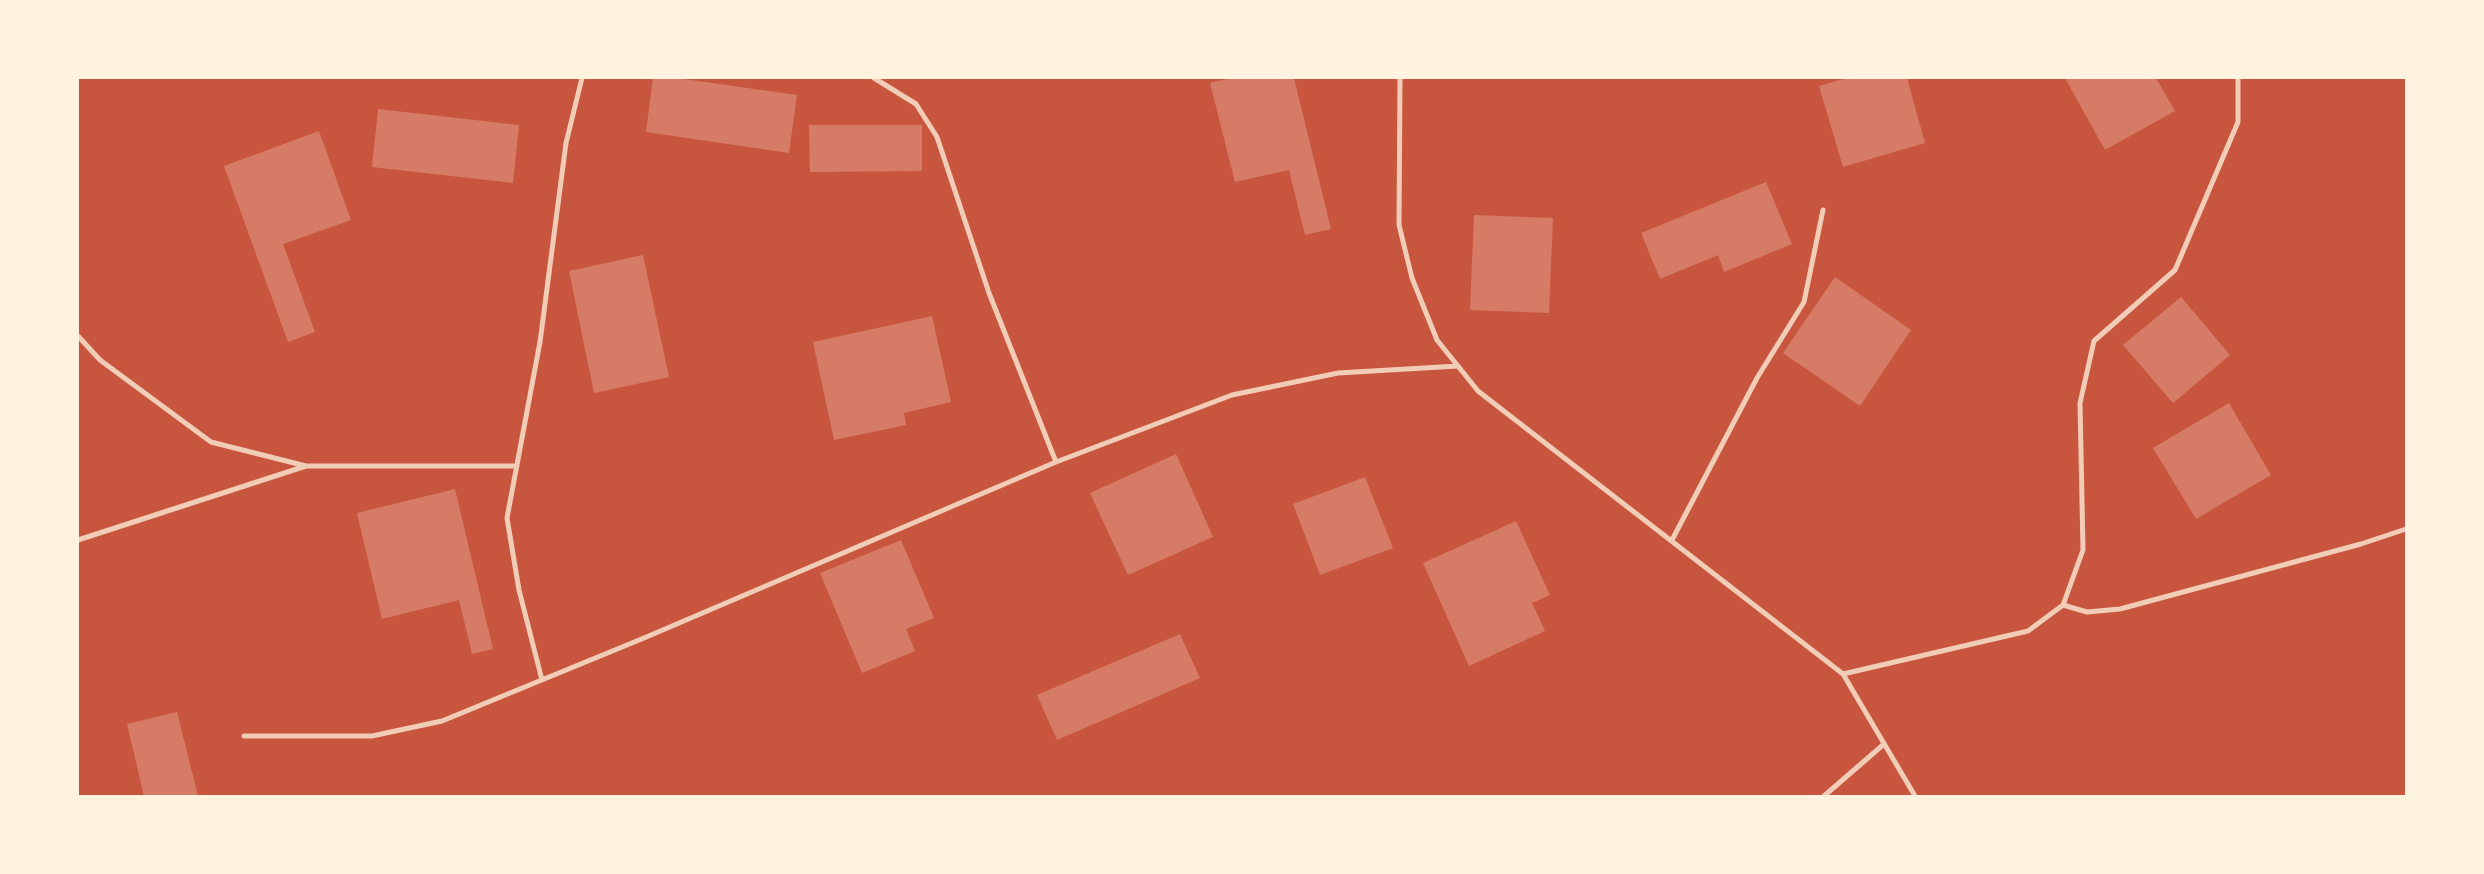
<!DOCTYPE html>
<style>
body{margin:0}
#map{position:relative;width:2484px;height:874px;overflow:hidden;background:#c8553d;font-family:"Libre Baskerville",serif}
canvas{display:block}
.frame{position:absolute;inset:0;border:79px solid #fff3e0;pointer-events:none}
</style>
<div id="map">
<canvas width="2484" height="874"></canvas>
<div class="frame"></div>
</div>
<script>
const ctx = document.querySelector('canvas').getContext('2d');
ctx.lineJoin = 'round';
function fillPath(path, color) { ctx.fillStyle = color; ctx.fill(path, 'evenodd'); }
function trace(path, color, width, dash) { ctx.strokeStyle = color; ctx.lineWidth = width; ctx.lineCap = dash ? 'butt' : 'round'; ctx.setLineDash(dash || []); ctx.stroke(path); }
fillPath(new Path2D(`
 M653,78h24l120,17 -8,58 -143,-21z
 M1231,78h63l37,151 -26,6 -16,-65 -54,12 -25,-99z
 M1847,78h60l18,65 -82,24 -24,-81z
 M2065,78h91l19,33 -70,39z
 M378,109l141,16 -6,58 -141,-16z
 M809,125h113v46l-112,1z
 M319,131l32,89 -68,24 32,88 -27,10 -64,-176z
 M1766,182l26,62 -68,28 -6,-17 -58,24 -19,-46z
 M1474,215l79,3 -4,95 -79,-3z
 M643,255l26,122 -75,16 -25,-122z
 M1835,277l76,53 -51,76 -77,-53z
 M2181,297l49,58 -57,48 -50,-58z
 M932,316l19,86 -47,11 2,12 -72,15 -21,-98z
 M2229,403l42,72 -75,44 -43,-71z
 M1176,454l37,83 -85,38 -38,-82z
 M1365,477l28,71 -73,27 -27,-71z
 M455,489l38,160 -21,5 -13,-54 -77,19 -25,-106z
 M1516,521l34,74 -18,8 13,28 -76,35 -46,-103z
 M901,540l33,78 -28,11 9,22 -53,22 -42,-100z
 M1180,634l20,44 -143,62 -20,-45z
 M177,712l21,84h-54l-17,-72z`), '#d67c66');
trace(new Path2D(`
 M874,78l42,26 21,33 52,156 67,169
 M1400,78l-1,147 13,53 25,62 41,51 365,283 72,122
 M78,336l22,24 111,82 95,24h211
 M78,540l228,-74
 M1672,540l85,-162 47,-76 19,-92
 M2063,605l24,7 33,-3 241,-65 45,-15
 M1843,674l185,-43 35,-26 20,-55 -3,-147 14,-62 81,-71 63,-148v-44
 M542,680l-23,-90 -12,-72 33,-176 26,-199 16,-65
 M244,736h128l70,-15 202,-83 412,-176 176,-67 106,-22 120,-7
 M1824,796l60,-52`), '#f1ccb7', 5);
</script>
